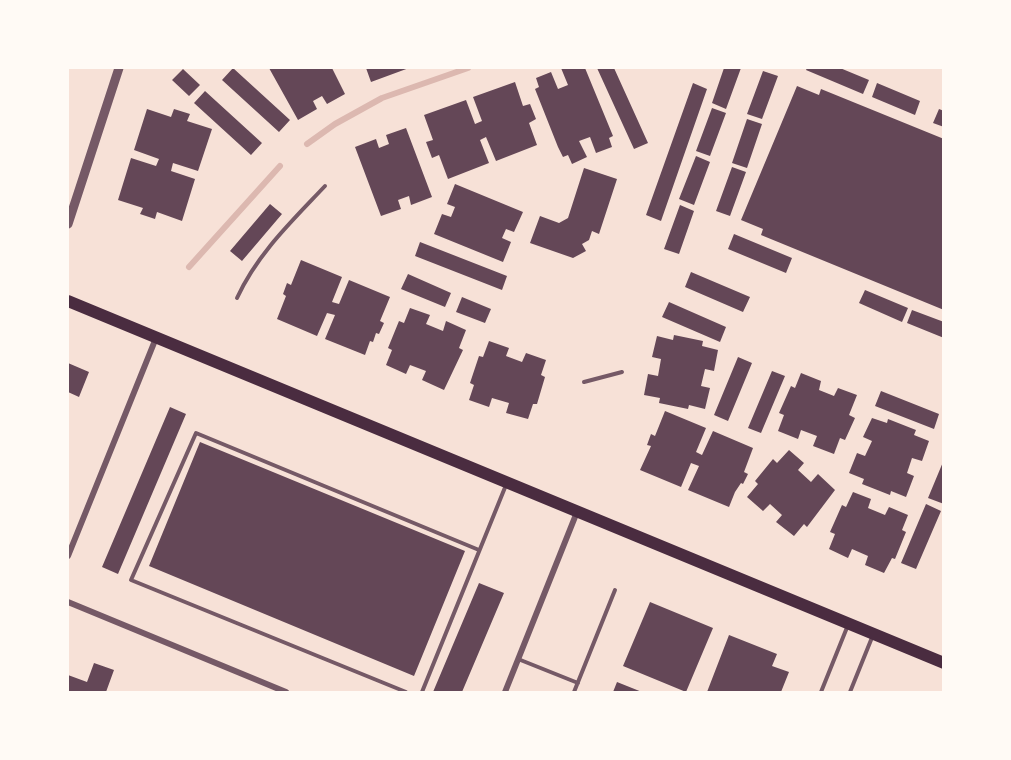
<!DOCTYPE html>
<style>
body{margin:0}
#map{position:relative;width:1011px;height:760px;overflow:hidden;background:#f7e1d7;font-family:"Archivo Narrow",sans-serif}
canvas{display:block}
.frame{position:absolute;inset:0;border:69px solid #fffaf5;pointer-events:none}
</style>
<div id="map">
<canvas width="1011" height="760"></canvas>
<div class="frame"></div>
</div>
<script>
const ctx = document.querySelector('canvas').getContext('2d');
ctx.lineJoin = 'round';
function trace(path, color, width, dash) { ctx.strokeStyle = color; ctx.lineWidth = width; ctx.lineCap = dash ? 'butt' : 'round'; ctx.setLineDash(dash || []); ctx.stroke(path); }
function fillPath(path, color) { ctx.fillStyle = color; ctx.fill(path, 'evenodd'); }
trace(new Path2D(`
 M307,144l28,-20 47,-26 86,-30
 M189,267l91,-101`), '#dcb8b0', 6);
fillPath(new Path2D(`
 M233,68l57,52 -11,12 -57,-52z
 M269,68h63l13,26 -18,10 -5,-8 -9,5 4,8 -19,11z
 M366,68h43l-38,14z
 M561,68h24l28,68 -4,2 3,9 -16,6 -6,-16 -11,4 8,16 -15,7 -4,-9 -5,2 -5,-10 -23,-58 4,-2 -3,-9 15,-6 7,17 10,-4z
 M597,68h17l34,75 -14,6z
 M724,68h17l-15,41 -14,-6z
 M807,68h33l29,12 -6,14 -57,-24z
 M183,69l17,16 -11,11 -17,-16z
 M763,71l15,5 -16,43 -15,-5z
 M515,82l8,24 7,-2 6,15 -7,4 8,22 -41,16 -10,-24 -6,3 9,23 -41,16 -9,-24 -7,3 -6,-16 7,-2 -9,-25 42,-15 9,24 7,-3 -9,-24z
 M693,83l14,6 -46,132 -15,-6z
 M877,83l43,18 -5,14 -43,-18z
 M797,86l22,9 2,-6 123,50v171l-183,-75 2,-6 -22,-9z
 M205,91l57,52 -11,12 -57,-52z
 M712,108l14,5 -16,43 -14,-5z
 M147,109l24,8 3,-8 16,5 -3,7 25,8 -14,42 -25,-8 -2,8 24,8 -13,42 -25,-9 -2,7 -15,-5 3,-6 -25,-8 13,-42 25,8 3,-7 -25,-9z
 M939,109l5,2v16l-11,-4z
 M747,119l15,5 -15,44 -15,-5z
 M406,128l26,69 -21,8 -2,-9 -11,4 3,9 -20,7 -26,-69 21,-8 3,9 10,-4 -3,-9z
 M696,156l14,6 -16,43 -15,-6z
 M732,167l14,5 -16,44 -14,-5z
 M584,168l33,11 -18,55 -7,-3 -3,9 -7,4 4,7 -13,7 -43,-15 10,-27 19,7 9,-5z
 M455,184l68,28 -9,20 -8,-3 -4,9 9,4 -8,20 -69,-28 8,-20 9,3 4,-10 -8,-3z
 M270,204l12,10 -40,47 -12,-10z
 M680,205l14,6 -15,43 -15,-5z
 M734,234l58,24 -6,15 -58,-24z
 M420,242l87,34 -5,14 -87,-34z
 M301,260l41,17 -10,25 7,2 10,-24 41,17 -10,24 4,2 -5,11 -3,-1 -3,9 -3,-1 -5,14 -40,-16 10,-24 -8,-2 -10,23 -40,-17 9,-23 -3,-2 4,-11 4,2z
 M691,272l59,25 -7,15 -58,-25z
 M408,274l43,19 -6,14 -44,-18z
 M865,290l43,18 -6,14 -43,-19z
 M462,297l29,12 -6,14 -29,-11z
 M669,302l57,25 -6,15 -58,-25z
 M410,308l20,7 -4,9 17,7 3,-10 20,9 -7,18 4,2 -19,40 -22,-10 4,-9 -16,-6 -4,9 -20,-9 6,-15 -4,-2 11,-27 5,2z
 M912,310l32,12v16l-37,-15z
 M674,335l29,6 -1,5 16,4 -4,21 -9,-2 -4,17 9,2 -5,21 -16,-4 -1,4 -29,-6 1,-5 -16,-3 4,-21 10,2 3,-17 -9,-2 5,-21 16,4z
 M489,341l20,7 -3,8 16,6 4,-9 20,7 -5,15 4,2 -8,27h-4l-5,15 -22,-6 3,-10 -17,-5 -3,9 -20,-7 5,-15 -4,-2 9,-27 4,1z
 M738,357l14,6 -24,58 -14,-6z
 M68,363l21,9 -10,25 -11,-5z
 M772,371l13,5 -24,57 -13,-5z
 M801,373l20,8 -2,9 15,6 4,-8 19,7 -8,20 6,3 -10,22 -5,-2 -6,16 -21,-8 4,-10 -16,-6 -3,9 -20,-8 6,-16 -5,-2 12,-27 4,2z
 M881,391l58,23 -5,15 -59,-23z
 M170,407l16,7 -68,160 -16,-7z
 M665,411l41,17 -10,24 6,3 11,-24 40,17 -9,24 4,2 -5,10 -2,-1 -6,9 -6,15 -41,-17 11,-24 -8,-3 -10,24 -41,-17 11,-24 -4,-1 4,-11 4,2z
 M872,418l15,5 1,-4 28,11 -2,5 15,6 -7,20 -10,-3 -5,15 7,3 -8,21 -15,-6 -1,4 -28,-11 2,-5 -15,-6 8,-20 8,3 7,-15 -9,-4z
 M200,442l265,109 -51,125 -265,-110z
 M789,450l15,13 -6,7 13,12 7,-8 17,16 -28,37 -3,-3 -10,12 -18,-14 6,-7 -12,-11 -7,7 -16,-14 11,-13 -3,-3 18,-22 4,4z
 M943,462h1v42l-16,-6z
 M853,492l18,7 -3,9 17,7 4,-8 19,8 -6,15 4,2 -11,27 -3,-1 -8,15 -19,-8 3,-9 -16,-7 -4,9 -19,-9 6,-15 -5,-2 12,-27 4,2z
 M926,504l15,7 -25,58 -15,-6z
 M479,583l25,10 -42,99h-29z
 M650,602l63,26 -27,64 -63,-26z
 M729,635l48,19 -5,12 17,6 -8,20h-74z
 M94,663l20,7 -8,22h-38v-17l19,7z
 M617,682l25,10h-29z`), '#644757');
trace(new Path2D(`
 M237,298c20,-44 55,-77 88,-112
 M584,382l38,-10
 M518,659l60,24
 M406,692l-275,-112 65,-147 283,117
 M422,692l84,-207
 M574,692l41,-102
 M821,692l27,-67
 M850,692l23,-57`), '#755966', 4);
trace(new Path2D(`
 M68,556l88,-218
 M68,602l218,90
 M505,692l72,-180`), '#755966', 6);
trace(new Path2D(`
 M68,224l51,-156`), '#755966', 9);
trace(new Path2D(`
 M68,301l876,362`), '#4a2c40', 12);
</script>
